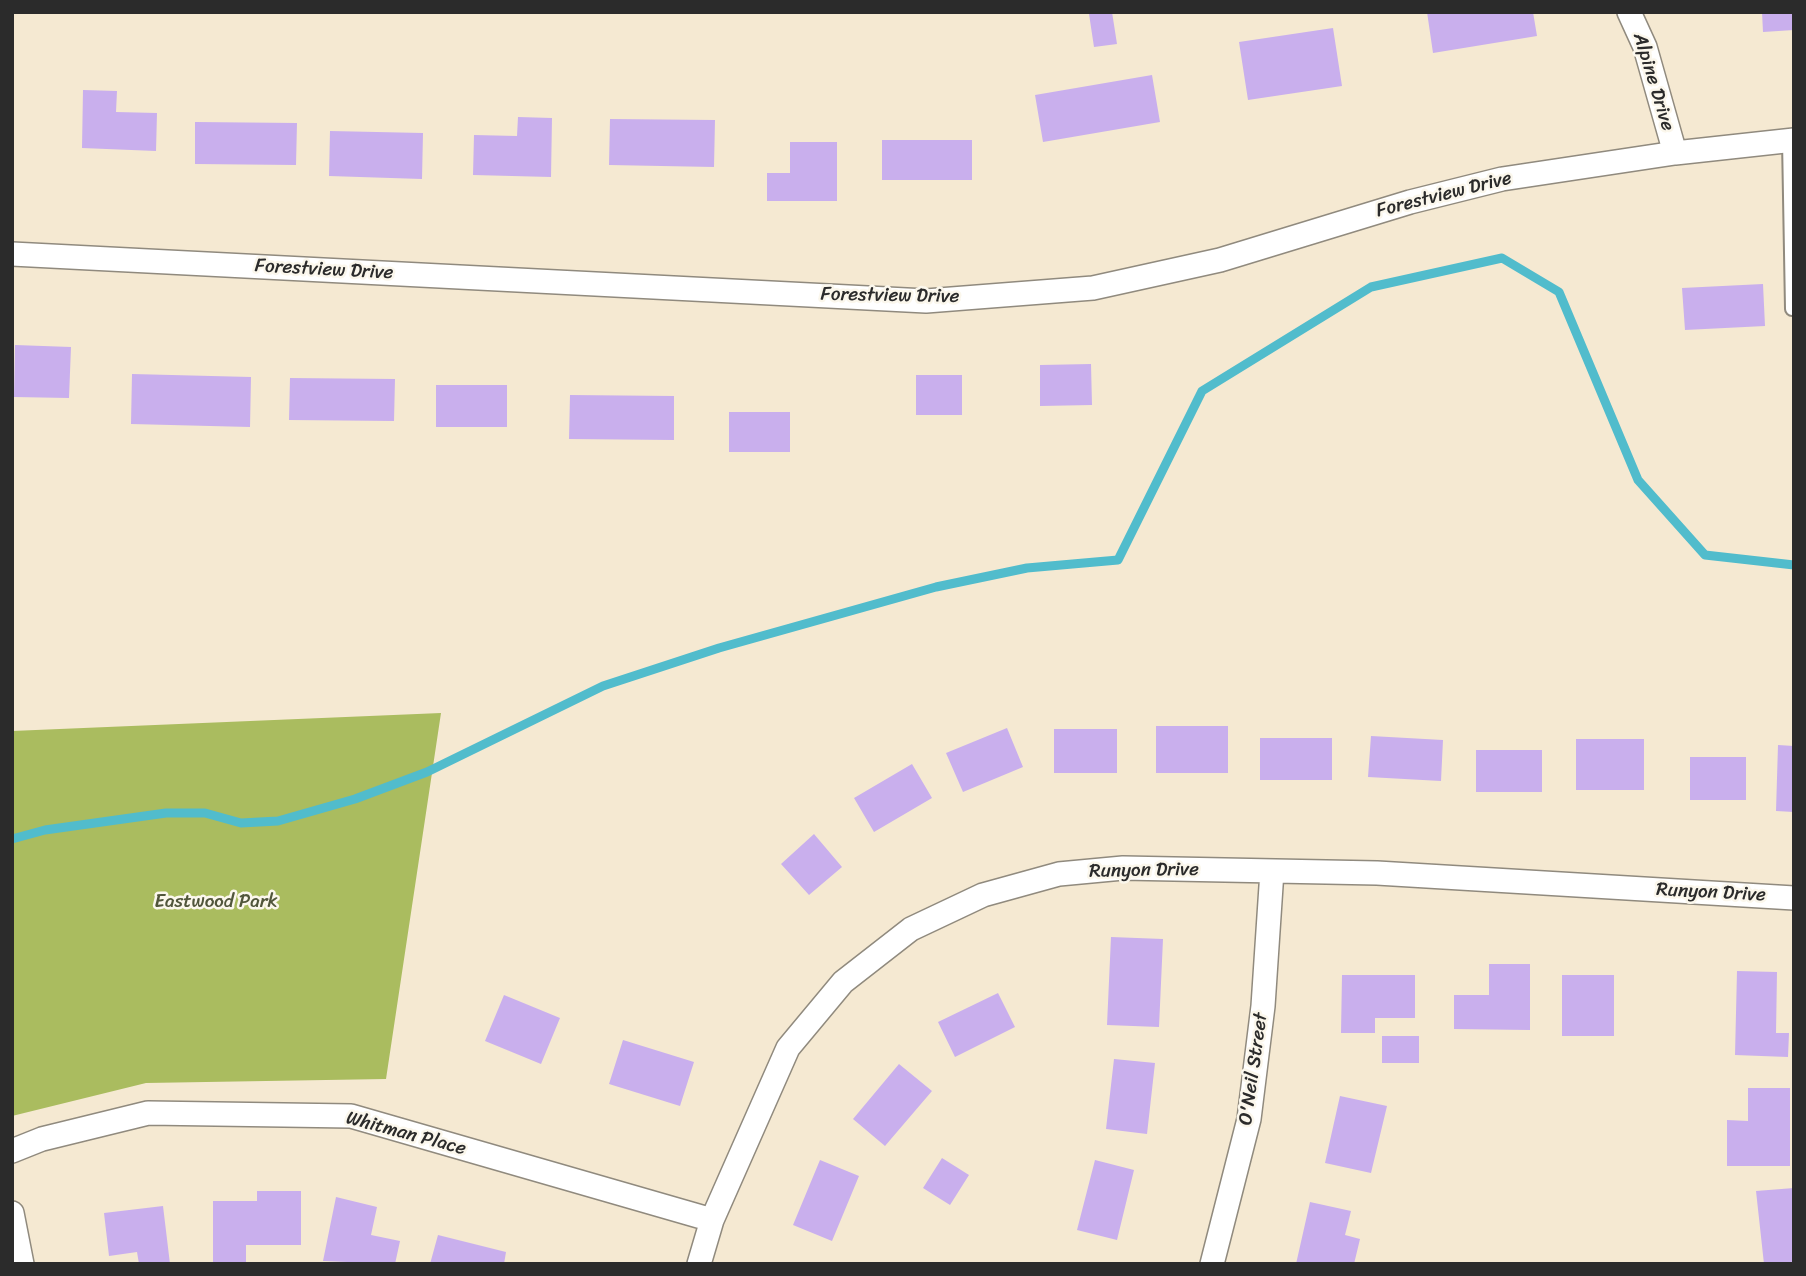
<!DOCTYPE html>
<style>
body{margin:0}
#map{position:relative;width:1806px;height:1276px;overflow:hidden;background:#f5e9d2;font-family:Sriracha,sans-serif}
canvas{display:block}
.frame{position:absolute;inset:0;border:14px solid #2b2b2b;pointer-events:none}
</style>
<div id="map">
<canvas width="1806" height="1276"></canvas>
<div class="frame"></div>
</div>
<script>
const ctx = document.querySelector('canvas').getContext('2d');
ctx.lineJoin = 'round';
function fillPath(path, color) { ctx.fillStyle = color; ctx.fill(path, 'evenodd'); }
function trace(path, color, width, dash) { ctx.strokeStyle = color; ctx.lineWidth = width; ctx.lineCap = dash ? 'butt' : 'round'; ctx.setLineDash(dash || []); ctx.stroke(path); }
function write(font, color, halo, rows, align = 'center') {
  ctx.font = font + ' Sriracha,sans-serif'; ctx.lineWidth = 5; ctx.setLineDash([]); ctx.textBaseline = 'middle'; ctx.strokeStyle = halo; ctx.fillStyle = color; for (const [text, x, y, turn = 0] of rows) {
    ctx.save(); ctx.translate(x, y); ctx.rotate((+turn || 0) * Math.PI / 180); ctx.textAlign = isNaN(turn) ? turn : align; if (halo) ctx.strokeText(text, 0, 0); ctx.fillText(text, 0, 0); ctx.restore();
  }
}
fillPath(new Path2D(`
 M441,713l-55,366 -240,4 -134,33v-385z`), '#aabc5f');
trace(new Path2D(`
 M12,839l33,-9 121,-17h39l36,10 37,-2 77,-22 72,-27 176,-86 116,-38 217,-61 91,-19 91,-8 84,-169 169,-104 131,-29 57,34 79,188 67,75 89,10`), '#51bccc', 9);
fillPath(new Path2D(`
 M1112,12l5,32 -23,3 -5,-33z
 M1427,12h106l4,24 -104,17z
 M1762,12h32v18l-31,2z
 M1333,28l9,58 -94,14 -9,-58z
 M1152,75l8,47 -117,20 -8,-47z
 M83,90l34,1 -1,21 41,1 -1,38 -74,-3z
 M518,117l34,1 -1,59 -78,-2 1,-40 43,1z
 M610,119l105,1 -1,47 -105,-2z
 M195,122l102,1 -1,42 -101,-1z
 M330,131l93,2 -1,46 -93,-3z
 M882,140h90v40h-90z
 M790,142h47v59h-70v-28h23z
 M1763,284l2,42 -80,4 -3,-42z
 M15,345l56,2 -2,51 -55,-1z
 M1091,364l1,41 -52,1v-41z
 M132,374l119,3 -1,50 -119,-3z
 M916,375h46v40h-46z
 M290,378l105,1 -1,42 -105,-1z
 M436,385h71v42h-71z
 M570,395l104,1v44l-105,-1z
 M729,412h61v40h-61z
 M1156,726h72v47h-72z
 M1007,728l16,39 -60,25 -17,-39z
 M1054,729h63v44h-63z
 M1371,736l72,4 -2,41 -73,-4z
 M1260,738h72v42h-72z
 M1576,739h68v51h-68z
 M1778,745l16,1v66l-18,-1z
 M1476,750h66v42h-66z
 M1690,757h56v43h-56z
 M912,764l20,34 -58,34 -20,-34z
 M814,834l28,33 -33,28 -28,-31z
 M1111,937l52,2 -4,88 -52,-2z
 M1489,964h41v66l-76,-1v-34h35z
 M1737,971l40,1 -1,61h13l-1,24 -53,-2z
 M1342,975h73v43h-40v15h-34z
 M1562,975h52v61h-52z
 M998,993l17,34 -60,30 -17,-35z
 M504,995l56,23 -19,46 -56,-23z
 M1382,1036h37v27h-37z
 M623,1040l71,22 -14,44 -71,-22z
 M1114,1059l41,4 -8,71 -41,-5z
 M899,1064l33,27 -47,55 -32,-27z
 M1748,1088h42v78h-63v-46l21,1z
 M1340,1096l47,10 -16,67 -46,-10z
 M942,1158l27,17 -19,30 -27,-17z
 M820,1160l39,16 -27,65 -39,-16z
 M1095,1160l39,10 -17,70 -40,-10z
 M1794,1188v75l-30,1 -8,-73z
 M257,1191h44v54h-55v17h-33v-61h44z
 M336,1197l41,10 -6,28 29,6 -5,23 -72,-3z
 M1310,1202l41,9 -6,24 15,4 -6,25h-58z
 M163,1206l7,58h-31l-2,-12 -28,4 -5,-43z
 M438,1235l68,17 -2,12h-74z`), '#c9afed');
const lane = new Path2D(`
 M1789,140l3,169`);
const street = new Path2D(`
 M1629,12l16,35 30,106
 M12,254l914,47 167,-13 127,-28 190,-58 92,-23 173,-26 119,-13
 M12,1151l30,-12 106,-26 203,3 361,104
 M12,1213l10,51
 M699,1264l13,-44 76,-172 55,-66 68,-53 72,-34 76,-21 64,-6 254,5 417,25
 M1212,1264l37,-145 14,-113 9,-135`);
trace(lane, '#908a7e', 16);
trace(street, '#908a7e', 26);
trace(lane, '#fff', 12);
trace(street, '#fff', 23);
write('19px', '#2b2b2b', '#fbf7ec', [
 ["Alpine Drive",1653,82,73],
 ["Forestview Drive",1444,195,-14],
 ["Forestview Drive",324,270,3],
 ["Forestview Drive",890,296,1],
 ["Runyon Drive",1144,871,-1],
 ["Runyon Drive",1711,893,3],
 ["O'Neil Street",1254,1069,-82],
 ["Whitman Place",406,1134,15]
]);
write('19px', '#51563b', '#fbf7ec', [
 ["Eastwood Park",216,902]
]);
</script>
